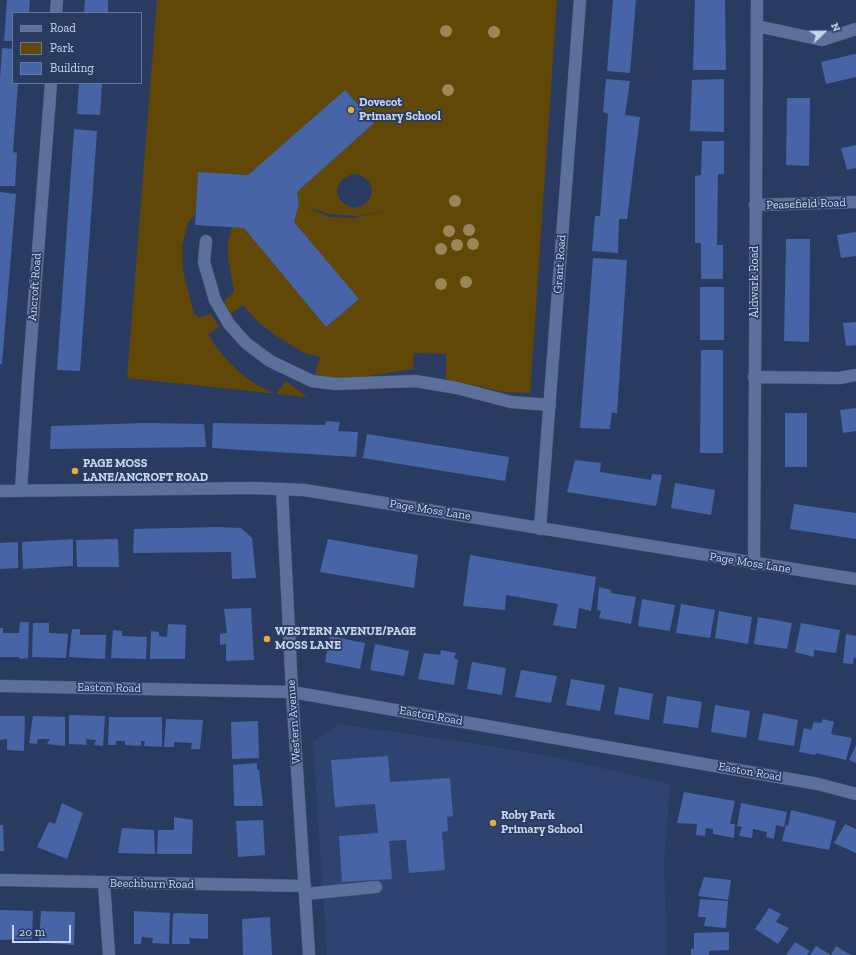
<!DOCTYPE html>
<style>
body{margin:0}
#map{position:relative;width:856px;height:955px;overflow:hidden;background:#293b61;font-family:"Zilla Slab",serif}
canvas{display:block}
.legend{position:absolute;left:12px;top:12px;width:130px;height:72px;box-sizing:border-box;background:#293b61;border:1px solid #697999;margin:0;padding:5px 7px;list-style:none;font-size:12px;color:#cad6ee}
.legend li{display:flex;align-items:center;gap:8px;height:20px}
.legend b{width:20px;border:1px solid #697999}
.north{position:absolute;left:804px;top:12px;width:40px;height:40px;-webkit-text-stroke:3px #293b61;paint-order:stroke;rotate:68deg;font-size:11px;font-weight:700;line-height:16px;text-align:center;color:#cad6ee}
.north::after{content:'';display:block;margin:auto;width:14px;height:18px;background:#cad6ee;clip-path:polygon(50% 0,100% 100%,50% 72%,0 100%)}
.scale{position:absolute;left:12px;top:925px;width:59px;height:18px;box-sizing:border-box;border:2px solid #cad6ee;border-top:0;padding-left:5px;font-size:12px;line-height:14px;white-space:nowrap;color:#cad6ee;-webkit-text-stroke:3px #293b61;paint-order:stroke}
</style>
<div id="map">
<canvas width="856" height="955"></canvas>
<ul class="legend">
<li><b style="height:5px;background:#5c709b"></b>Road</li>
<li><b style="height:11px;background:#614806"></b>Park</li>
<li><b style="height:11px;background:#4664a6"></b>Building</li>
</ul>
<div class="north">N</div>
<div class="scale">20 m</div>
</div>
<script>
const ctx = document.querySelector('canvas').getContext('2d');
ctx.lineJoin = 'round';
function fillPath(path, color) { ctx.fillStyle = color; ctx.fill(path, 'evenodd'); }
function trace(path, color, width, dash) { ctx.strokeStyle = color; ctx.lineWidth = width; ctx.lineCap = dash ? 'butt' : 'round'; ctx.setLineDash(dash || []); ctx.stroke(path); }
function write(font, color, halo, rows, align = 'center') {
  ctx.font = font + ' "Zilla Slab",serif'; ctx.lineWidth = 3.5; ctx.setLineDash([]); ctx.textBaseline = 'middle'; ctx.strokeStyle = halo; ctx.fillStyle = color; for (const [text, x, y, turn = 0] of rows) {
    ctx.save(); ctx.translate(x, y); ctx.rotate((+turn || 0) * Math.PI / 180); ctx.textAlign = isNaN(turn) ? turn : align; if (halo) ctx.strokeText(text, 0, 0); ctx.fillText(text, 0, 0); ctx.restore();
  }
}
fillPath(new Path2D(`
 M340,724l143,21 80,14 107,25 -6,78 3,93h-340l-14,-214z`), '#2f4370');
fillPath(new Path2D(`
 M157,0h400l-27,393 -26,-1 -58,-13v-25l-32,-1 -1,16 -51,8 -28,1 -19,-4 5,-17 -16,-4 -26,-16 -19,-14 -16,-18 -13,9 -6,-13 10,-9 -6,-35v-14l4,-16 12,1 82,99 -32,-105 5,-18 -2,-12 77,-69 -29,-33 -97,85 -49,-3 -4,43 -7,7 -6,24 1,25 11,43 5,3 12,-3 8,13 -11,7c10,18 26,35 43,47 7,5 17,9 25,13l10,-13 21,16 -180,-19zM354,174c23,3 24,29 1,34 -23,-4 -24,-29 -1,-34zM305,206l24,8 29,2 30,-6 -34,8 -25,-1z`), '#614806');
fillPath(new Path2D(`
 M7,0h23l-1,13h-16v28h-9z
 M85,0h23v13h-24z
 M613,0h23l-6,73 -23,-2z
 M695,0h30l1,70h-33z
 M2,48l11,1v34h8l-3,1 -5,68 4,1 -2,33h-15v-106z
 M855,54h1v23l-30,7 -5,-22z
 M606,79l24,2 -5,34 15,2 -13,102h-8l-1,34 -26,-2 3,-35h5l8,-102 -5,-2z
 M724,79v53l-34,-1 2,-51z
 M79,83h23l-2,32 -23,-1z
 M345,90l29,33 -77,69 2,12 -5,18 65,77 -33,28 -82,-99 -49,-3 3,-53 50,3z
 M787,98h23l-1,68 -23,-1z
 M74,129l23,2 -17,240 -23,-1z
 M702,141h22v33h-6l-1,71h6v34h-22v-36h-6v-67l6,-1z
 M856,145v23l-9,2 -6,-22z
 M0,192l16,2 -14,170h-2z
 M856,232v24l-15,2 -4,-23z
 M786,239h24l-1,103 -25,-1z
 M593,258l34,2 -10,154 -5,-2 -2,17 -30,-1z
 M700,287h24v53h-24z
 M856,322v23l-10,1 -3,-23z
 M701,350h22v103h-23z
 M856,408v23l-13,2 -3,-23z
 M785,413h22v54h-22z
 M326,421l14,1 -2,9 20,1 -2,25 -144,-9 1,-25 112,2z
 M146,423l58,1 2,23 -156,2 1,-23z
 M367,434l142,23 -4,24 -142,-23z
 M575,460l26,3 -1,9 51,8 1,-6 10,1 -6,31 -89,-14z
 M675,483l40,7 -4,25 -40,-7z
 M794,504l62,9v26l-66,-10z
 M217,527l24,1 11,10 4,40 -24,1 -1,-27 -98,1 1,-24z
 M73,539v27l-50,3 -1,-27z
 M118,539l1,28h-42l-1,-27z
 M328,539l90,16 -4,33 -94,-16z
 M18,542v26l-18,1v-26z
 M470,555l126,22 -5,34 -12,-3 -3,21 -23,-4 5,-21 -52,-9 -1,15 -42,-4z
 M599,587l12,3v3l25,4 -5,27 -32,-6 2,-7 -4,-1z
 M642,599l33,6 -5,26 -32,-5z
 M681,604l34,6 -5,28 -34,-5z
 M251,608l3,52 -28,1v-17l-6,1v-11l7,-1 -3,-24z
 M719,611l33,6 -4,27 -33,-6z
 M758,617l34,6 -5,26 -33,-5z
 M20,622h9l-1,36 -8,1 -1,-2h-19v-29h3v5h16z
 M33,623h16v10l19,1 -2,24 -34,-1z
 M801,623l39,7 -4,23 -22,-3v7l-19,-5z
 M168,624l18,1 -1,34h-35l1,-28 8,1v4l8,1z
 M72,629h8v6h26l-1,24 -36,-2z
 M113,630l9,1v5l25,1 -1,22 -35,-1z
 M846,634l10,2v22h-2l-1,6 -10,-1z
 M330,636l35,7 -5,26 -35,-7z
 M375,644l34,7 -5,25 -34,-6z
 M441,650l15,3 -2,5 4,2 -4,25 -36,-6 6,-26 16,2z
 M472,662l34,6 -4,27 -35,-6z
 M521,670l36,6 -6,27 -36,-6z
 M571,679l34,6 -5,26 -34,-6z
 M619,687l34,7 -4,26 -35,-6z
 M667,696l35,6 -4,26 -35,-5z
 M715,705l35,6 -4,27 -35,-6z
 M763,713l35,7 -4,26 -36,-6z
 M69,715l36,1 -2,30 -9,-1 2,-5 -10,-1 1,6 -18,-1z
 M0,716h25l-1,35 -17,-1v-11l-7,1z
 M33,716l32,1v29l-18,-2 3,-5h-12l-1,5 -8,-1z
 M109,717h53v30l-18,-1 1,-5h-4v5l-16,-1v-4h-9v4h-8z
 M166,719l37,1 -3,29h-9l1,-6 -18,-1v5h-10z
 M823,719l11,3 -3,12 21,4 -6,22 -30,-7 -1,2 -16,-3 5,-24 7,2 3,-8 7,1z
 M258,721l1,37 -27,1 -1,-37z
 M856,745v18l-7,-3z
 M388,756l2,26 60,-4 3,38 -6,1 1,14 -6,1 3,38 -36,3 -3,-33 -17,1 3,38 -50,3 -3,-46 39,-3 -3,-29 -40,3 -4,-47z
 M257,763v7h2l4,36h-29l-1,-41z
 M684,792l51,9 -5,23h5l-1,14 -21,-4v-5l-7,-1 -1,8 -9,-1 1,-11 -20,-1z
 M62,803l21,10 -16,46 -30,-12 12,-25 6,2z
 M741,803l46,9 -3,15 -8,-2 -2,14 -8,-2 1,-5 -14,-3 -1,9 -13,-2 3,-9 -5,-1z
 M791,810l45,11 -7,29 -47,-9 4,-16 2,1z
 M174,817l19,3 -1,34h-35l1,-24h16z
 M263,820l2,35 -27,2 -2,-36z
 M845,824l11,5v24l-22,-10z
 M0,825h3l1,26h-4z
 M122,828l32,2 1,24 -37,-1z
 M704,877l27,3 -3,20 -30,-4z
 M700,899l28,2 -2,27 -22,-2 2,-9h-8z
 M769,908l12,6 -5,8 13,6 -11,16 -23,-15z
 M0,910l33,1 -1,28 -32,1z
 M41,911l34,1 -1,33 -35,-3z
 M134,911l36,2 -1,31 -17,-1 1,-5 -11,-1 -1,7h-7z
 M176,913l32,1v25l-19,-1 1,6h-18l1,-30z
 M270,917l2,38h-29l-1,-36z
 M729,932v18l-20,1v4h-18v-6h3v-16z
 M795,942l15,9 -3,4h-21z
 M816,946l15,9h-21z
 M836,946l15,9h-20z`), '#4664a6');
const minor = new Path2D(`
 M56,13l1,-13
 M757,26l65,14 34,-11
 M755,205l101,-3
 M206,241l-2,21 11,38 14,24 17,19 24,18 42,20 24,3 79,-3 42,7 54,14 39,3
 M754,377l86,1 16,-3
 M282,489l10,203 17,263
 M21,490l7,-109 23,-298
 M0,491l253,-3 51,2 552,89
 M540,529l40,-529
 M754,564l3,-564
 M0,686l292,6 526,92 38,10
 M0,880l305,6
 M104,883l5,72
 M305,894l71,-7`);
trace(minor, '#485778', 13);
trace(minor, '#5c709b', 12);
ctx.fillStyle = '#9a8659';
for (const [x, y] of [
 [446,31],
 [494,32],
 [448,90],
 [455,201],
 [469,230],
 [449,231],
 [473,244],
 [457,245],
 [441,249],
 [466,282],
 [441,284]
]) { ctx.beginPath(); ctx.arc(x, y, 6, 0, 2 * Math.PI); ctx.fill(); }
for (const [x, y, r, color] of [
 [351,110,4,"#e2af34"],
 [75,471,4,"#e2af34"],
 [267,639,4,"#e2af34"],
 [493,823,4,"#e2af34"]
]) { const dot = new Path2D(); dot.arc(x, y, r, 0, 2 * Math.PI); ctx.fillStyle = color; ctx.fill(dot); trace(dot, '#293b61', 1.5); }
write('bold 12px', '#cad6ee', '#293b61', [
 ["Dovecot",359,103],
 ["Primary School",359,117],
 ["PAGE MOSS",83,464],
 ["LANE/ANCROFT ROAD",83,478],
 ["WESTERN AVENUE/PAGE",275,632],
 ["MOSS LANE",275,646],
 ["Roby Park",501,816],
 ["Primary School",501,830]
], 'left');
write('12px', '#cad6ee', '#293b61', [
 ["Peasefield Road",806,204,-2],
 ["Grant Road",560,264,-86],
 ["Aldwark Road",755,282,-90],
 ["Ancroft Road",35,287,-86],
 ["Page Moss Lane",430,510,9],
 ["Page Moss Lane",750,563,9],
 ["Easton Road",109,688,1],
 ["Easton Road",431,716,10],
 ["Western Avenue",294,722,-94],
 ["Easton Road",750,772,10],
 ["Beechburn Road",152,884,1]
]);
</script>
